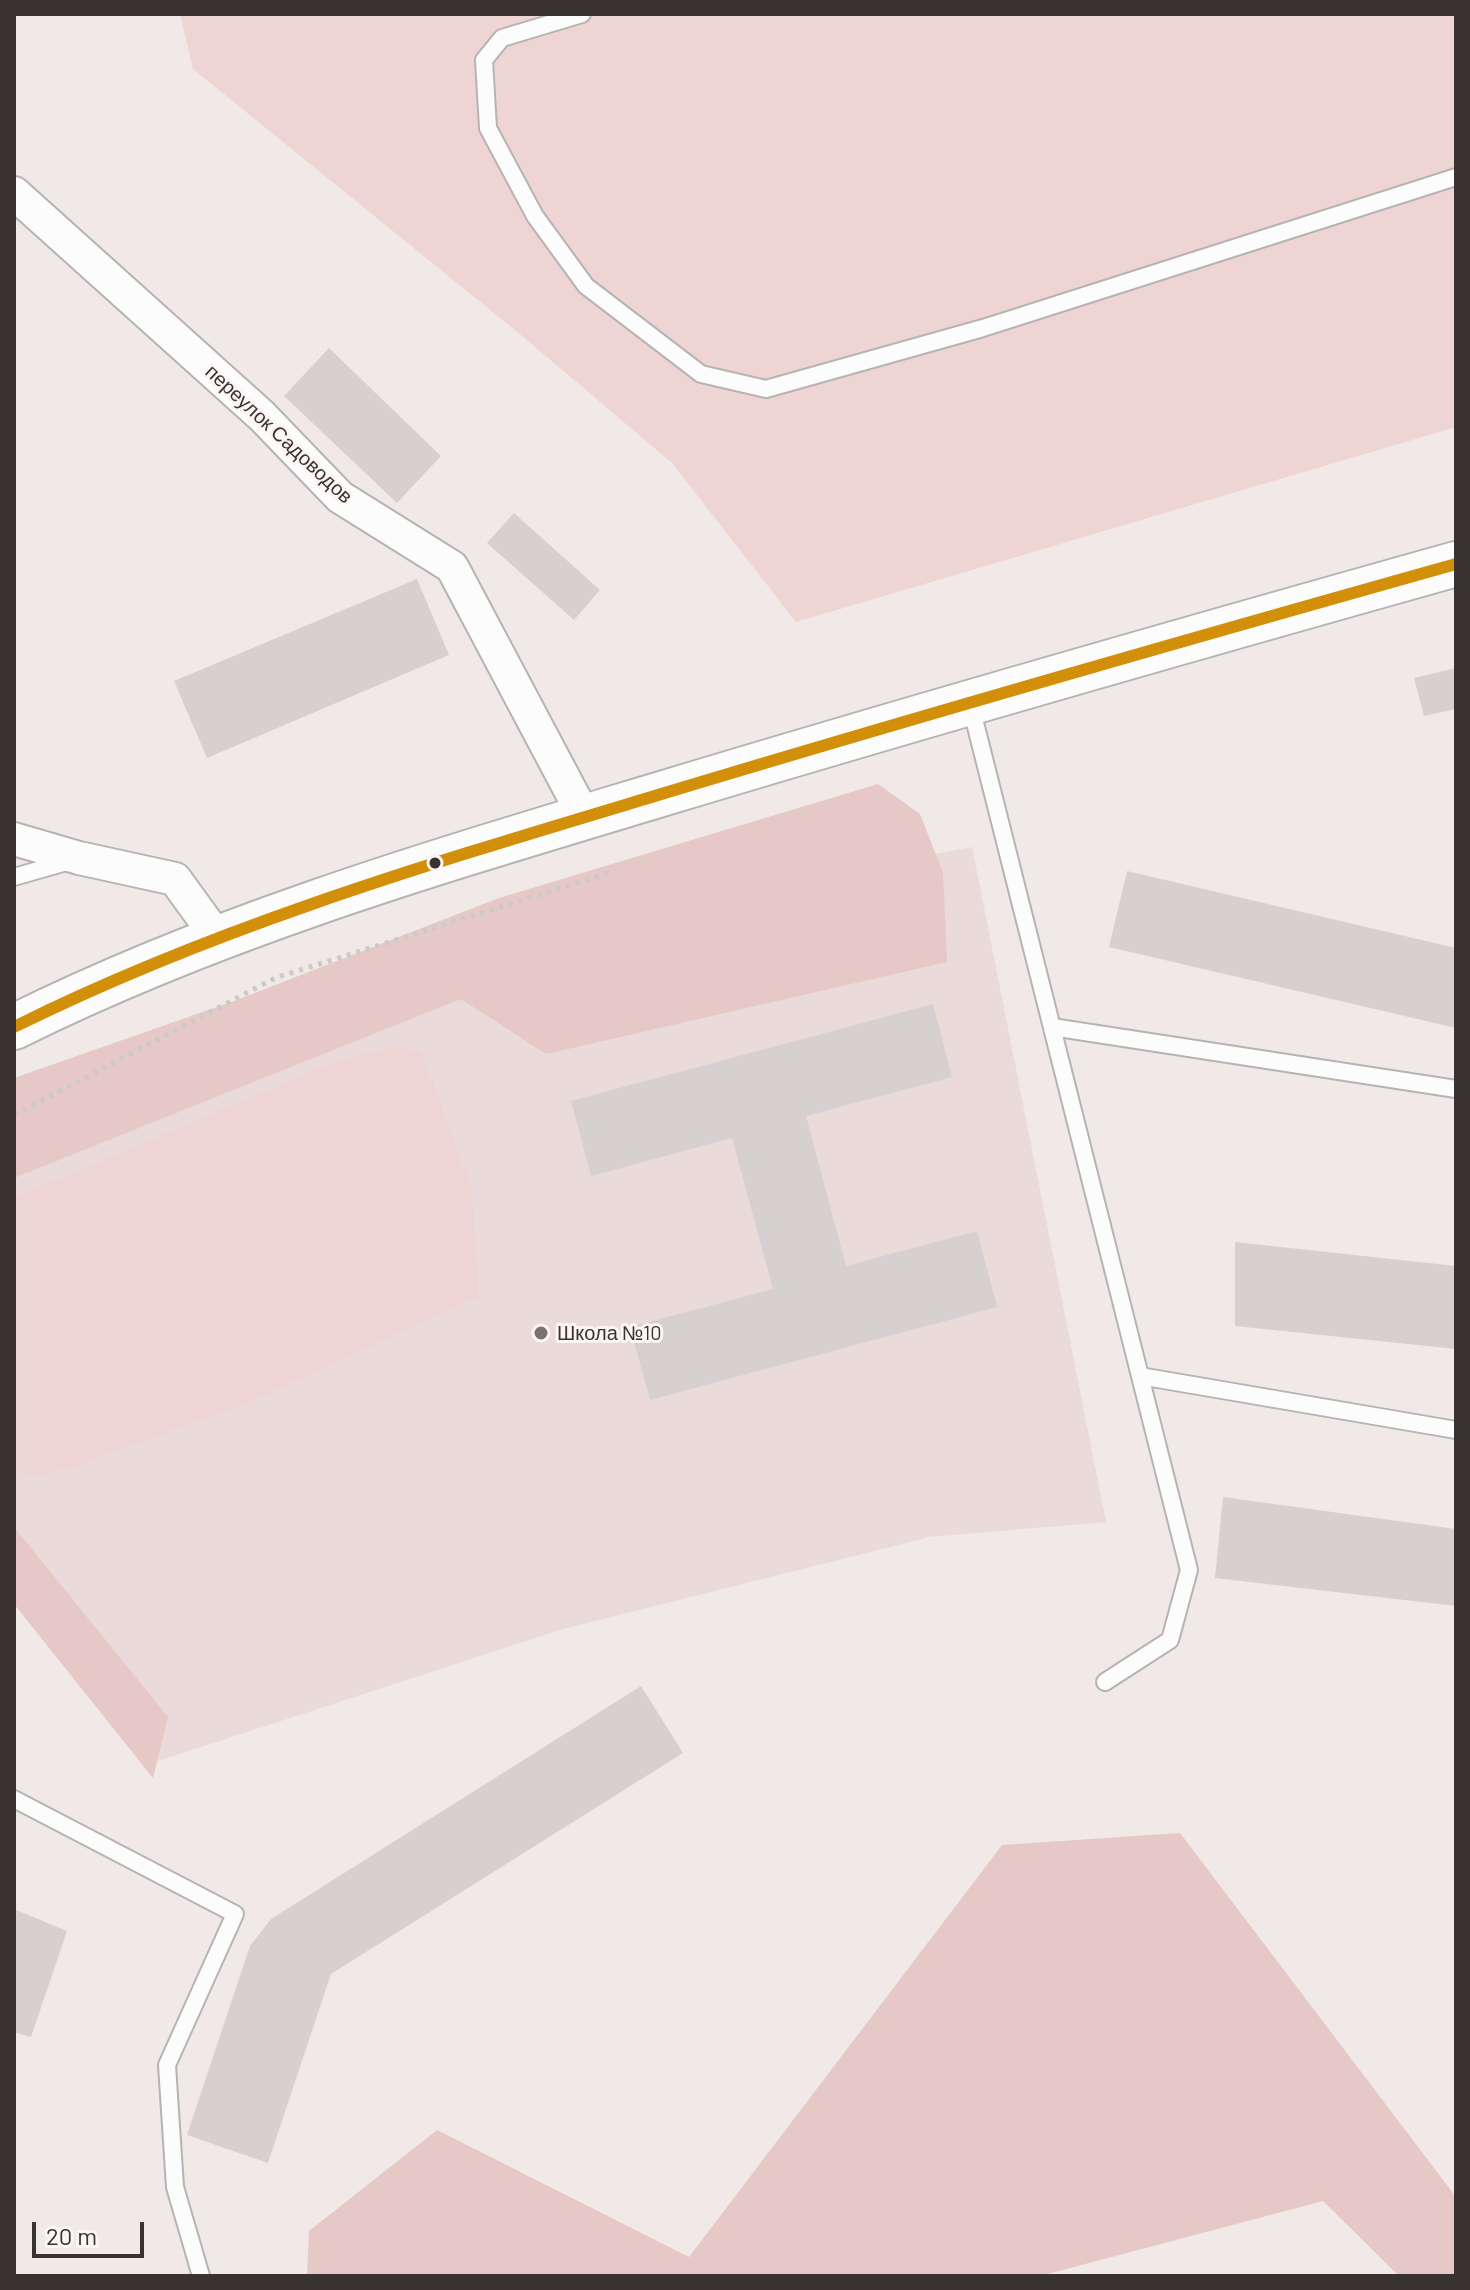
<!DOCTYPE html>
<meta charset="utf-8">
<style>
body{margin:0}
#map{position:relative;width:1470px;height:2290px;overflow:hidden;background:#f0e9e8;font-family:Barlow,sans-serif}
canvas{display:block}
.frame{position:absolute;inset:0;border:16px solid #383332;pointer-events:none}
.scale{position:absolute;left:32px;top:2222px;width:112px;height:36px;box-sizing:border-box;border:4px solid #383332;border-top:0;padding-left:10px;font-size:24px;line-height:28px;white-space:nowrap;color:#383332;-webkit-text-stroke:6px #fdf5f4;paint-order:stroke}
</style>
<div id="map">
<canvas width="1470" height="2290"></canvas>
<div class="frame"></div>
<div class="scale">20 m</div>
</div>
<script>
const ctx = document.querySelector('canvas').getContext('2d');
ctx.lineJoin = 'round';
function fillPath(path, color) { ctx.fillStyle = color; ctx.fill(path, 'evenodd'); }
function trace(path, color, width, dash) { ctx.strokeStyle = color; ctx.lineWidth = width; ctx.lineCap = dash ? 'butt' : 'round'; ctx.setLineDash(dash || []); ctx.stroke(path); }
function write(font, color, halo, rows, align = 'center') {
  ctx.font = font + ' Barlow,sans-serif'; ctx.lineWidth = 6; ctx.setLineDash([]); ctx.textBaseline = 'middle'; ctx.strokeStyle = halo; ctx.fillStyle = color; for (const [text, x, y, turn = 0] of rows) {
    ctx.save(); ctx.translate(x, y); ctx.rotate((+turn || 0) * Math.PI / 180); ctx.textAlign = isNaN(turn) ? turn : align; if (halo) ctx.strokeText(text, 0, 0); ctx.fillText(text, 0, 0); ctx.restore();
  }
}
fillPath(new Path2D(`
 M972,847l134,675 -176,15 -367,92 -408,133 -141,-184v-435l554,-220z`), '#eadad9');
fillPath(new Path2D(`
 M180,14h1276v413l-660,195 -124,-159 -151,-128 -328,-266z
 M385,1048l36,2 51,140 7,106 -229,106 -180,66 -38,8 -18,-7v-271l311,-132z`), '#eed5d3');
fillPath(new Path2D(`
 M878,784l42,30 23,59 4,89 -401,92 -85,-55 -447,179v-100l220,-77 265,-103z
 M14,1527l154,190 -15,61 -139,-174z
 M1180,1833l276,364v79h-57l-76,-75 -283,75h-733l2,-45 128,-101 252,127 313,-412z`), '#e6c8c6');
fillPath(new Path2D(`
 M329,348l112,108 -44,47 -113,-107z
 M514,513l86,77 -26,30 -87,-77z
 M417,579l32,76 -242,103 -33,-77z
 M1456,668v41l-32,7 -10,-38z
 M1127,871l329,77v80l-347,-81z
 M933,1004l19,73 -146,39 40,150 131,-35 20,76 -347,93 -20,-73 143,-38 -41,-151 -141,38 -20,-75z
 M1235,1242l221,24v83l-221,-23z
 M1223,1497l233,32v77l-241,-28z
 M641,1686l42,67 -352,221 -63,189 -81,-28 63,-189 21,-27z
 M14,1909l53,22 -36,106 -17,-5z`), '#d6d1d0');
const service = new Path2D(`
 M582,14l-80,24 -18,22 4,68 47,88 51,70 115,88 65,15 217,-61 473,-151
 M970,703l219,867 -19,70 -65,42
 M14,877l56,-16
 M1052,1027l404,62
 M1140,1376l316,54
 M14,1799l221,115 -68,151 8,122 26,89`);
const minor = new Path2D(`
 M14,193l248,223 78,81 112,70 133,251
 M14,839l65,19 96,21 42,58`);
const secondary = new Path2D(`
 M14,1027c205,-102 425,-166 644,-232 265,-80 531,-156 798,-231`);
trace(service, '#b8b3b3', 20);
trace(minor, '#b8b3b3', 36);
trace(secondary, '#b8b3b3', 48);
trace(new Path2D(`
 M14,1115l261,-137 340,-107`), '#cbc9c9', 5, [4, 6]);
trace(service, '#fdfcfc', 16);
trace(minor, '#fdfcfc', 32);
trace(secondary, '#fdfcfc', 44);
trace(new Path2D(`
 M14,1027c205,-102 425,-166 644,-232 265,-80 531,-156 798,-231`), '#d18f0a', 12);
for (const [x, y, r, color] of [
 [435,863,7,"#383332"],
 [541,1333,8,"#787372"]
]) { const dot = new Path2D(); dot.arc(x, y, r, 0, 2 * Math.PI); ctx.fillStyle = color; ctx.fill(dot); trace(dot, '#fdf5f4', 3); }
write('20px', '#383332', '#fdf5f4', [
 ["переулок Садоводов",279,434,43]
]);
write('20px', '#383332', '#fdf5f4', [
 ["Школа №10",557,1333]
], 'left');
</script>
